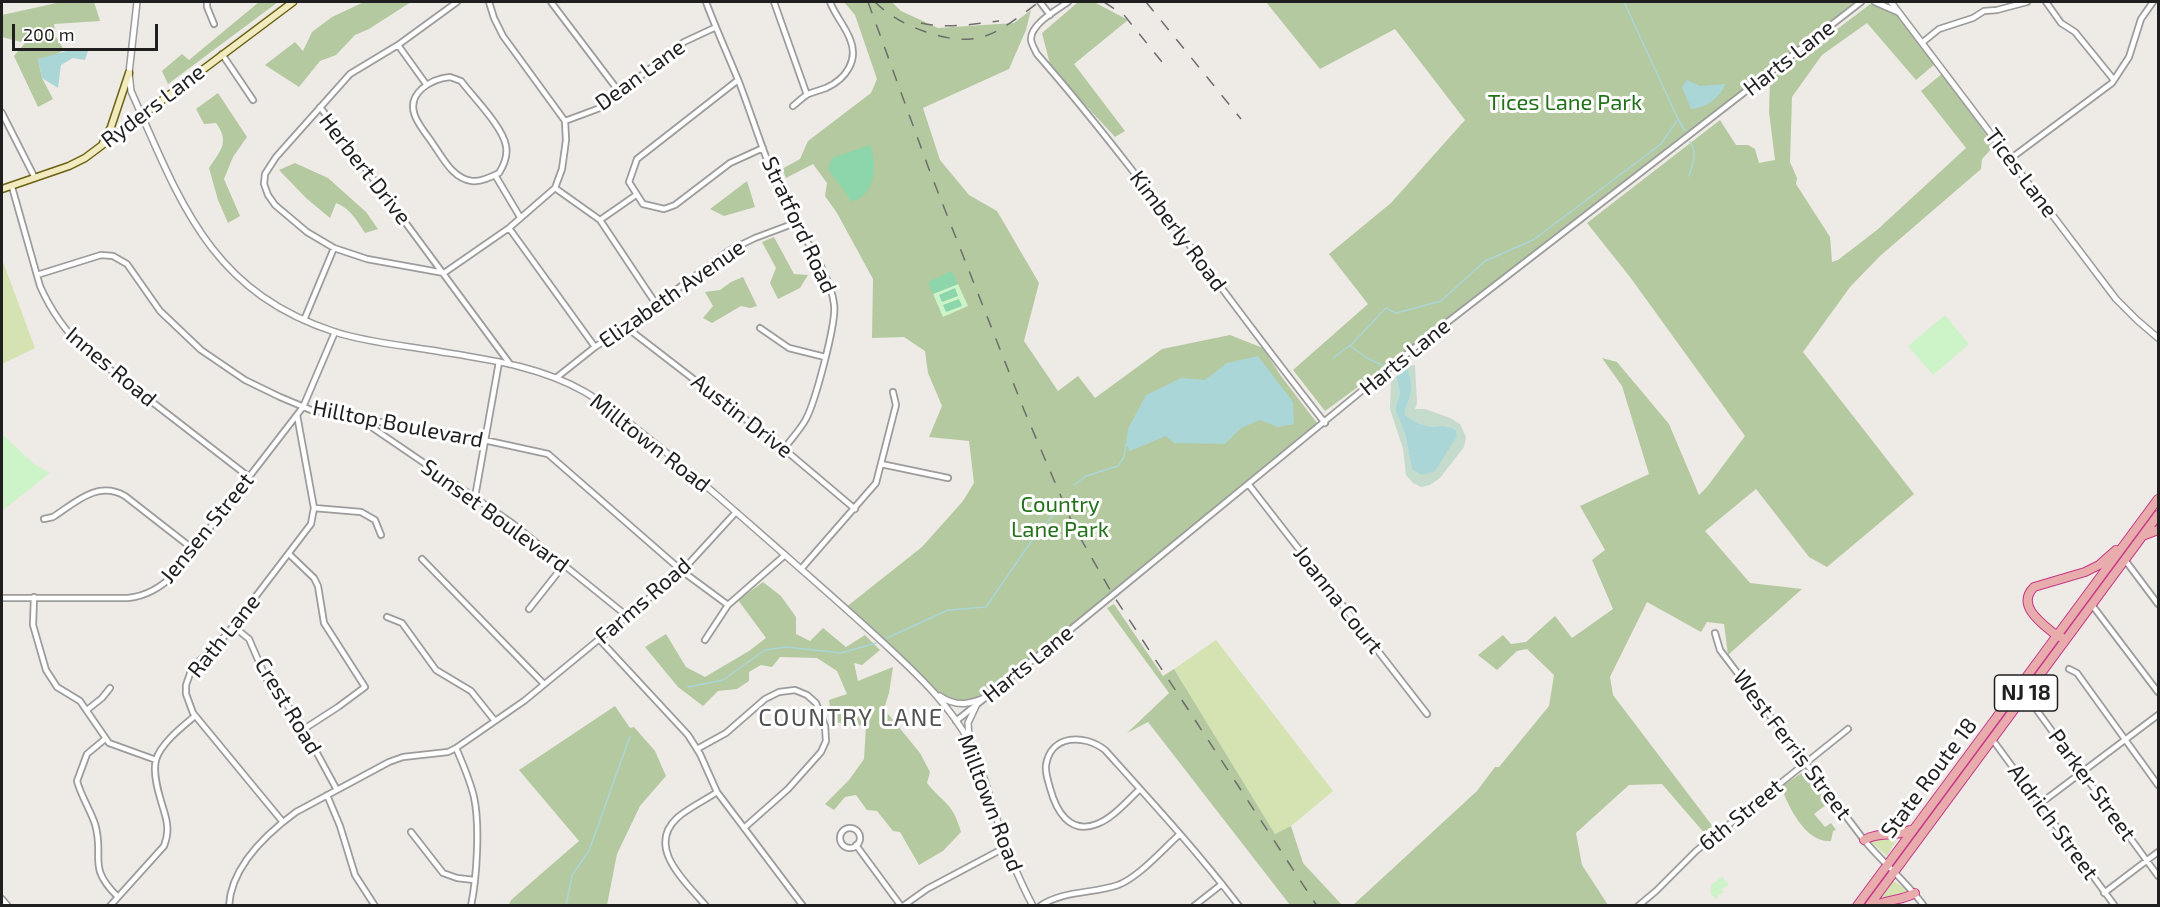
<!DOCTYPE html>
<style>
body{margin:0}
#map{position:relative;width:2160px;height:907px;overflow:hidden;background:#eeeae6;font-family:"Exo 2",sans-serif}
canvas{display:block}
.frame{position:absolute;inset:0;border:3px solid #1f1f1f;pointer-events:none}
.scale{position:absolute;left:12px;top:24px;width:146px;height:27px;box-sizing:border-box;border:3px solid #1f1f1f;border-top:0;padding-left:8px;font-size:18px;line-height:21px;white-space:nowrap;color:#1f1f1f;-webkit-text-stroke:4px #fff;paint-order:stroke}
</style>
<div id="map">
<canvas width="2160" height="907"></canvas>
<div class="frame"></div>
<div class="scale">200 m</div>
</div>
<script>
const ctx = document.querySelector('canvas').getContext('2d');
ctx.lineJoin = 'round';
function fillPath(path, color) { ctx.fillStyle = color; ctx.fill(path, 'evenodd'); }
function trace(path, color, width, dash) { ctx.strokeStyle = color; ctx.lineWidth = width; ctx.lineCap = dash ? 'butt' : 'round'; ctx.setLineDash(dash || []); ctx.stroke(path); }
function write(font, color, halo, rows, align = 'center') {
  ctx.font = font + ' "Exo 2",sans-serif'; ctx.lineWidth = 6; ctx.setLineDash([]); ctx.textBaseline = 'middle'; ctx.strokeStyle = halo; ctx.fillStyle = color; for (const [text, x, y, turn = 0] of rows) {
    ctx.save(); ctx.translate(x, y); ctx.rotate((+turn || 0) * Math.PI / 180); ctx.textAlign = isNaN(turn) ? turn : align; if (halo) ctx.strokeText(text, 0, 0); ctx.fillText(text, 0, 0); ctx.restore();
  }
}
fillPath(new Path2D(`
 M2,259l33,89 -33,16z
 M1216,640l117,151 -42,35 -16,8 -101,-165z
 M1898,837l-11,19 -17,-15 2,-3z
 M1892,880l15,10 -1,4 -26,4z`), '#d4e3b1');
fillPath(new Path2D(`
 M61,2h33l6,19 -46,3 2,13 8,13 -12,7 -14,2 4,19 11,21 -15,8 -24,-51 11,-13 -23,-6v-22z
 M259,2h19l-110,82 -6,-13 20,-17 7,6z
 M364,2h47l-42,27 -14,6 -19,20 -16,6 -21,26 -34,-22 30,-23 8,9 9,-19 20,-15z
 M844,2h48l9,9 37,17 76,-5 17,-13 -5,20 -17,39 -86,39 17,52 29,35 28,16 42,72 -15,58 34,50 20,-15 17,22 67,-49 68,-14 33,13 18,28 36,47 -328,273c-22,10 -36,9 -56,-5l-88,-83 77,-61 41,-46 11,-18 -5,-42 -40,-4 13,-31 -14,-33 -3,-22 -21,-14 -32,1 1,-59 -36,-66 -12,-17 2,-13 -14,-19 -27,14 -4,-9 18,-10 8,-18 63,-48 6,-14 -22,-64z
 M1083,2h11l34,18 -54,44 51,67 -10,6 -64,-69 -9,-35 35,-30z
 M1266,2h595l-334,259 -7,8 -195,142 -32,-41 75,-66 -39,-50 62,-51 74,-83 -70,-91 -75,40z
 M1873,2h15l48,61 -20,17 -49,-57 -45,32 -30,42 -2,65 7,16 -1,6 34,53 2,25 6,-2 39,-30 89,-82 -45,-57 22,-18 51,73 -12,13 -1,10 -101,87 -30,31 -47,65 111,142 -87,73 -18,-10 -53,-68 -51,42 45,52 52,6 -74,66 -4,-31 -17,-2 -6,10 -54,-30 -37,75 3,18 101,133 -8,7 -44,-51 -33,1 -53,48 6,32 26,40 -256,1 125,-115 18,-24h4l50,-61 5,-31 -27,-26 -10,2 -20,19 -19,-15 25,-20 8,9 15,-2 29,-26 17,22 41,-29 -21,-49 13,-10 -25,-44 69,-32 -27,-88 -20,-28 15,4 52,62 30,71 8,-8 38,-51 -115,-159 -43,-54 133,-103 16,25h12l7,4 4,14 16,-3 -6,-48 1,-32z
 M218,93l29,44 -14,20 -9,22 16,37 -12,7 -10,-23 -9,-32c12,-18 21,-26 7,-45l-12,1 -8,-15z
 M295,163l33,15 38,34 12,17 -13,4c-7,-11 -15,-25 -29,-30l-6,15 -24,-20 -27,-28z
 M747,181l8,26 -31,9 -14,-7z
 M774,237l20,37 14,1 -8,13 -22,11 -8,-16 6,-15 -14,-26z
 M743,277l14,29 -7,2 -9,-2 -29,17 -9,-5 10,-12 -8,-14 15,-2 11,-8z
 M763,582l18,14 15,21v17l14,7 13,-13 23,19 19,-12 15,15 -18,15 -8,-2 4,18 35,-14 -4,26 -5,16 36,44 10,19 -3,11c17,21 26,20 34,49l-18,19 -24,14 -19,-33 -7,-1 -16,-20 -10,-1 -11,-15 -11,2 -11,13 -9,-6 24,-24 15,-21 2,-33 -34,-4 -3,-22 18,-6 -10,-23 -20,-13 -37,-1 -8,10 -11,-2 -12,7v9l-12,8 -19,2 -15,15 -25,-19 -33,-40 21,-13 20,33 19,10 44,-26 17,-13 -28,-38z
 M1114,604l49,72 11,-7 101,165 16,-8 12,37 39,42h-52l-142,-183 -21,11 42,-40 -62,-85z
 M615,706l15,22 4,-1 21,24 11,25 -26,30 -23,48 -10,51h-98l2,-5 68,-59 -60,-71z
 M1806,770l25,31 -17,13 11,13 6,-4 5,7 -3,1 -2,10c-26,2 -42,-34 -50,-54z`), '#b4c99f');
fillPath(new Path2D(`
 M1415,365l2,38 -2,6h10l25,9 10,6 6,13 -2,10 -24,31 -10,7 -9,2 -8,-4 -7,-8 -3,-26 -13,-40 1,-31 5,-1 4,16 -5,16 10,25 7,34 45,-32 -1,-6c-10,-7 -18,-2 -29,-4 -8,-1 -15,-6 -22,-11 0,-8 3,-12 5,-19 3,-9 0,-21 -3,-30z`), '#c5dbcc');
fillPath(new Path2D(`
 M958,284l10,22 -25,11 -10,-23z
 M1945,315l24,29 -36,31 -25,-29z
 M2,434l32,30 16,9 -48,38z
 M1722,877l7,8 -8,4 3,4 -7,2 1,3 -2,1 -5,-5v-9z`), '#cdf3c8');
fillPath(new Path2D(`
 M870,145c8,21 6,48 -18,57l-24,-33 4,-11z
 M952,271l6,13 -25,10 -5,-12z
 M955,288l3,8 -16,6 -3,-7z
 M959,299l3,7 -16,6 -3,-7z`), '#8dd5aa');
fillPath(new Path2D(`
 M77,48l11,3 -3,9 -12,-2 -12,7 -3,23 -16,-10 -4,-19z
 M1687,80l13,6 26,-2c-8,15 -18,23 -35,25l-9,-22z
 M1258,356l35,46 1,22 -16,3 -18,-7 -19,8 -16,16 -51,-1 -8,-7 -36,15 -4,-7 2,-15 18,-34 35,-17 24,2 22,-17z
 M1407,366c3,9 6,21 3,30 -2,7 -5,11 -5,19 7,5 14,10 23,11 10,2 18,-3 28,4l1,6 -22,35 -13,4 -10,-6 -7,-35 -10,-25 5,-16 -4,-16z`), '#abd6d7');
trace(new Path2D(`
 M1624,2l54,117 7,12
 M1689,176c3,-11 9,-23 1,-34
 M1333,358l16,-12
 M1384,366l-17,-8 -17,-12 36,-38 10,5 45,-12 44,-40 48,-21 128,-96 17,-25
 M1074,485l12,-9 32,-10 6,-9 2,-13
 M887,638l61,-28 38,-3 44,-64 25,-30
 M688,687l35,-7 42,-30 21,-3 55,6 35,-10
 M566,906l6,-31 17,-24 41,-115`), '#abd6d7', 1.5);
const minor = new Path2D(`
 M207,2v5l7,17
 M457,2l-59,43 -48,29 -74,83 -11,17 -1,10 4,11 7,10 32,27 27,16 33,11 77,14 65,-45 46,-40 7,-19 4,-29 -1,-19 -62,-85 -9,-18 -5,-16
 M551,2l69,91
 M706,2c10,27 22,53 33,80 13,34 24,70 38,103 14,36 53,84 57,119 3,18 -19,98 -28,115 -6,11 -15,20 -22,30
 M774,2l33,93
 M1040,2l10,13
 M1068,2c-11,8 -38,22 -37,38 1,5 4,10 6,14 103,118 191,247 288,369
 M2046,2l15,21 14,9 39,48
 M1923,42l16,-13 34,-11 11,-7 13,-1 30,-8
 M398,45l28,39
 M222,54l31,46
 M450,77l11,4 4,5c12,15 38,42 41,60 2,10 -2,19 -7,27 -8,4 -18,9 -27,8 -19,-2 -29,-23 -39,-37 -6,-9 -14,-18 -18,-28 -9,-23 16,-37 35,-39z
 M738,80l-101,79 -8,23 14,22 21,5 11,-4 55,-42 33,-15
 M793,106c5,-4 10,-9 15,-12 6,-2 12,-4 18,-6 20,-9 33,-28 24,-49 -5,-13 -15,-24 -20,-37
 M320,107l190,257
 M2,113l33,65
 M565,121l35,-13 84,-66 30,-14
 M2010,159l102,-76 17,-26 12,-38 12,-17
 M495,175l25,42
 M12,187l28,99c11,25 25,45 45,64l164,127
 M555,188l45,32 56,84
 M600,220l36,-25
 M509,228l86,119
 M37,275l64,-20 12,1 14,8 33,47 41,39 44,30 35,17 31,13 173,30 64,14 134,117 46,34
 M304,320l30,-72
 M626,327l158,122 71,60
 M760,328l29,20 36,9
 M556,378l39,-31 31,-20 104,-77 25,-12 40,-15
 M364,422l148,101 115,93
 M881,464l67,14
 M1249,485l178,229
 M475,497l24,-135
 M314,508l47,4 14,8 6,15
 M44,519l9,-2c22,-14 44,-37 72,-21l68,53
 M289,554l25,24 4,8 6,37 41,64 -27,20 -34,22
 M422,559l122,125
 M2125,560l33,44
 M801,569l75,-86 20,-78 -3,-13
 M34,597l-1,28 13,45 11,17 23,14 29,42 47,17
 M2,598h126c19,-2 34,-11 47,-25l128,-166 32,-75
 M2092,605l66,87
 M529,609l34,-43
 M387,617l15,6 34,47 35,21 24,30
 M233,626l16,13 17,39 33,42 38,70
 M1715,633l5,17 144,190c19,23 42,41 60,66
 M599,639l89,96 12,19 17,38 86,114
 M705,640l23,-35 57,-50
 M2069,669l8,4 81,112
 M2025,694l133,182
 M87,710l15,-12 8,-10
 M956,721l103,-82 355,-291 447,-346
 M105,739l-18,15 -10,27c4,15 13,28 18,43 10,34 -9,42 23,73
 M1992,739l123,167
 M456,748c7,16 14,32 18,49 6,28 3,80 -3,109
 M697,749l29,-16 39,-34 14,-7 16,-2 12,5 9,8 9,23 1,15 -5,11 -33,37 -44,39
 M1140,789c-13,12 -27,29 -43,35 -28,11 -41,-14 -47,-36 -2,-8 -5,-15 -4,-23 5,-31 39,-31 59,-15 46,51 92,101 134,156
 M327,795l13,31 15,49 20,31
 M2041,803l117,-88
 M282,821l-89,-108 -7,-19v-9l6,-17 35,-34 84,-110 3,-16 -17,-93
 M840 838a10 10 0 1 1 20 0a10 10 0 1 1-20 0Z
 M411,832l32,41 14,5 17,2
 M856,845l45,61
 M2104,893l54,-41
 M2,899l6,7
 M110,906l54,-60c5,-13 4,-22 0,-35 -4,-13 -12,-37 -8,-51 4,-16 27,-34 39,-44
 M229,906c2,-39 37,-72 67,-94l93,-50 14,-5 45,-5 8,-4 68,-47 158,-130 54,-59
 M706,906c-19,-23 -61,-58 -29,-88 11,-10 27,-17 40,-26
 M903,906l24,-17 79,-42
 M1040,906c24,-16 52,-12 78,-21 21,-8 45,-36 62,-51
 M1194,906l28,-22
 M1638,906l18,-15 40,-40 152,-122`);
const tertiary = new Path2D(`
 M137,2l-8,71 2,18c49,110 78,200 204,241 31,10 64,13 95,18 54,9 108,15 155,42 28,17 53,38 78,58 42,34 82,70 122,105 36,32 72,63 106,95 30,28 60,57 79,93 10,19 16,41 22,61 11,35 23,69 41,102
 M1875,2l23,10
 M1891,2l225,297 21,21 21,18
 M940,696c17,12 31,8 49,0
 M969,737l-1,-14 8,-17`);
const secondary = new Path2D(`
 M103,143l8,-16 18,-54
 M2,189l67,-23 16,-8 208,-156`);
const trunk = new Path2D(`
 M2145,535l13,-5
 M2061,637l-4,-1c-14,-12 -42,-30 -23,-49l51,-15 14,-7 17,-15
 M1864,840c15,-9 31,-2 46,-10
 M1857,906l301,-407
 M1869,906l289,-391
 M1873,906c14,-7 29,-5 42,-13`);
trace(minor, '#9c9c9c', 8);
trace(tertiary, '#9c9c9c', 8);
trace(secondary, '#6a6111', 9);
trace(trunk, '#c73887', 10);
trace(minor, '#fff', 4.5);
trace(tertiary, '#fff', 5);
trace(secondary, '#f3ebc0', 6);
trace(trunk, '#e8acad', 8);
trace(new Path2D(`
 M868,2l62,170 94,238 50,117 39,68 204,311
 M875,2c14,14 33,24 51,30 54,18 71,1 113,-30
 M1104,2l20,13 38,47
 M1146,2l95,117
 M921,23c26,6 52,1 78,-2`), '#6d6d6d', 1.5, [12, 12]);
for (const [x, y, w] of [
 [2026,693,63]
]) { const box = new Path2D(); box.roundRect(x - w / 2, y - 18, w, 36, 4.5); ctx.fillStyle = '#fff'; ctx.fill(box); trace(box, '#1f1f1f', 1.5); }
write('bold 21px', '#1f1f1f', null, [
 ["NJ 18",2026,693]
]);
write('22px', '#1f1f1f', '#fff', [
 ["Harts Lane",1789,58,-38],
 ["Dean Lane",640,75,-36],
 ["Ryders Lane",153,106,-37],
 ["Herbert Drive",365,169,52],
 ["Tices Lane",2021,173,53],
 ["Stratford Road",799,225,65],
 ["Kimberly Road",1178,231,53],
 ["Elizabeth Avenue",672,294,-35],
 ["Harts Lane",1405,357,-39],
 ["Innes Road",111,367,40],
 ["Austin Drive",742,416,38],
 ["Hilltop Boulevard",398,424,11],
 ["Milltown Road",650,443,38],
 ["Sunset Boulevard",495,516,36],
 ["Jensen Street",207,528,-51],
 ["Joanna Court",1338,600,52],
 ["Farms Road",643,601,-41],
 ["Rath Lane",224,636,-51],
 ["Harts Lane",1028,664,-39],
 ["Crest Road",288,706,59],
 ["West Ferris Street",1792,745,53],
 ["State Route 18",1929,778,-53],
 ["Parker Street",2092,785,54],
 ["Milltown Road",990,803,69],
 ["6th Street",1741,815,-39],
 ["Aldrich Street",2053,822,54]
]);
write('22px', '#237118', '#fff', [
 ["Tices Lane Park",1565,103],
 ["Country",1060,505],
 ["Lane Park",1060,530]
]);
ctx.letterSpacing = '1.5px';
write('24px', '#525252', '#fff', [
 ["COUNTRY LANE",851,718]
]);
ctx.letterSpacing = '0px';
</script>
